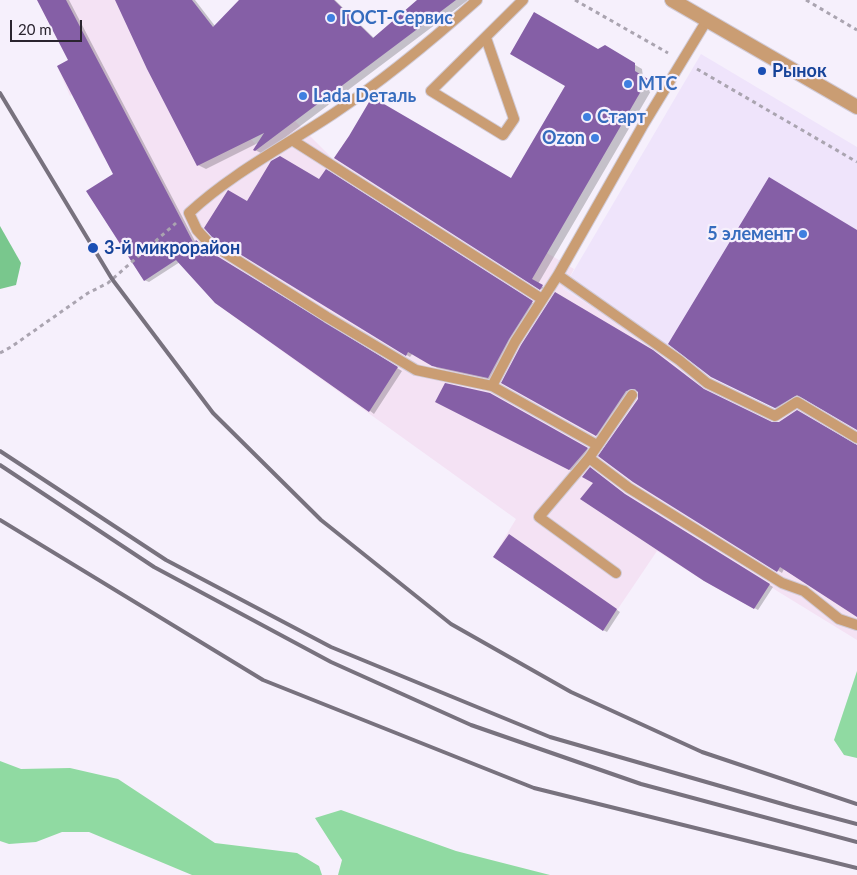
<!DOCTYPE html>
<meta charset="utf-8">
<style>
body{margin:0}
#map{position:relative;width:857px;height:875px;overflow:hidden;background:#f6f0fc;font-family:Lato,sans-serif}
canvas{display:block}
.scale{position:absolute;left:10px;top:20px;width:72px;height:22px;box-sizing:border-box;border:2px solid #2a242f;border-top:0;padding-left:6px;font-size:15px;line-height:18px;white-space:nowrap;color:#2a242f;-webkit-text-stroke:4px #f6f0fc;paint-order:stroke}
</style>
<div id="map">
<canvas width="857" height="875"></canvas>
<div class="scale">20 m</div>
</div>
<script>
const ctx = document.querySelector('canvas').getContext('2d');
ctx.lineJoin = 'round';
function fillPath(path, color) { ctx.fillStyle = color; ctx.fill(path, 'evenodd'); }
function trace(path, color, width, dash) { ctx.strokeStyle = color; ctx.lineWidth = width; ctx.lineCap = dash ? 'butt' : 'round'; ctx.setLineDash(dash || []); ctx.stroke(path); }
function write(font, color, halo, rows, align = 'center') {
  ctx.font = font + ' Lato,sans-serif'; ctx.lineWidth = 4.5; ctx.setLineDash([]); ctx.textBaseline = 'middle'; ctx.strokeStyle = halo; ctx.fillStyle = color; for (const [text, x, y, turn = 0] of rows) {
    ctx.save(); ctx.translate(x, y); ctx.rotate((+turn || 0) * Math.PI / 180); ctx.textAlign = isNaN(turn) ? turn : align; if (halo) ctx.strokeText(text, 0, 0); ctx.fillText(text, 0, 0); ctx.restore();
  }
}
fillPath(new Path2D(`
 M701,54l156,93v157l-6,-3 -70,118 -218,-130z`), '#efe4fb');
fillPath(new Path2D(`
 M37,0h105l97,126 20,22 36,-27 38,38 16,-23 225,133 -11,20 218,130 70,-118 6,3v336l-88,-54 -15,23 -50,-28 -47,-30 -54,80 -110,-74 23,-38 -301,-216 -102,-149 -9,4 -21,-40 9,-6 -12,-23 -10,7 -13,-30 11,-6z`), '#f4e2f4');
fillPath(new Path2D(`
 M857,671v87l-13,-3 -10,-15z
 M0,761l21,8 49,-1 48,11 97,64 82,10 22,13 3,9h-130l-103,-43h-27l-26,10 -27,2 -9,-3z
 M341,810l115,41 94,24h-212l4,-15 -27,-42z`), '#90daa2');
fillPath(new Path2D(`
 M0,226l21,37 -5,22 -16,4z`), '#79c78d');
fillPath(new Path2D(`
 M39,0h30l127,243 1,-2 4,3 8,8 193,119 -28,43 -194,-152 -31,20 -5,-2 -30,-105 -44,-115z
 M118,0h77l20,26 25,-26h95l40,39 43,-39h50l-205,154 -8,-4 5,-8 -54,27 -8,-4z
 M605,47l37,22 1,8 12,7 -117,200 12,7 -2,2 -213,-135 177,22 86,-130z
 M326,171l210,134 -44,75 -55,-12 -24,-15 -3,4 -197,-121 34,-33 72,-22z
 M857,231v198l-51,-31h-8l-19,12 -63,-31z
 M503,383l204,9 65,32 85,21v171l-73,-47 -2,4 -148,-92 5,-90 -9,2 -30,44z
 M489,394l102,57 -17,21 -137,-71z
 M629,498l144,89 -15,23 -54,-30z
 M513,538l107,74 -13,20 -4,-2z`), '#0003');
fillPath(new Path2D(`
 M37,0h29l128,244 2,-4 8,8 194,119 -29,45 -154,-109 -39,-43 -32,21 -58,-90 27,-17 -56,-108 11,-6z
 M115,0h77l21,27 26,-27h95l39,38 44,-38h39l-201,151 -2,-1 11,-17 -67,33 -50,-97z
 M534,12l64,37 7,-4 30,18v8l13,8 -116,200 11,6 -3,5 -206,-132 15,-22 23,-39 139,81 54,-92 -55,-32z
 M280,156l39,23 7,-10 207,132 -24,38 -21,39 -56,-12 -24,-14 -2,4 -194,-119 -8,-9 24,-38 19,11 24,-40z
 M769,177l88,53v200l-60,-35 -22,13 -64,-31 -43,-33z
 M555,292l98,58 51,39 68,33h7l18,-12 60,35v172l-77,-50 -3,5 -144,-90 -35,-26 40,-57v-7l-3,-3 -9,2 -30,45 -95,-53 20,-38z
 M445,383l45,10 98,55 -19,22 -134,-68z
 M590,467l35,27 145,90 -16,25 -50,-28 -124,-82 13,-16 -11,-6z
 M509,534l108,75 -14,22 -110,-74z`), '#855fa6');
const service = new Path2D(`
 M477,0c-46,41 -93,80 -144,114 -48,32 -101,59 -144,99l8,17 11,12 119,75 89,53 76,16 105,59
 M486,38l28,81 -11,16 -72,-44 92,-91
 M292,140l250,159
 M558,275l121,85 28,23 68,33 22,-14 60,36
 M492,386l23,-44 43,-67 84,-148 65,-107
 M589,458l40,30 153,95 22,8 35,28 18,6
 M616,573l-77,-56 50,-59 43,-63`);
const tertiary = new Path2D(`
 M672,0l185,107`);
trace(service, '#d1cbd7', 12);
trace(tertiary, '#d1cbd7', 16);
trace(new Path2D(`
 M575,0l93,53
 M806,0l51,30
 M697,69l160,93
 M0,353l11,-6 77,-54 20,-10 68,-60`), '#aaa4b0', 3, [4, 4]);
trace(service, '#ca9d73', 10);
trace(tertiary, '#ca9d73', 14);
trace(new Path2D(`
 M0,93l112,186 101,134 108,107 130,104 120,68 131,60 155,52
 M0,451l166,109 165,87 219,90 243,70 64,17
 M0,465l154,102 177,95 140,63 170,59 216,58
 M0,520l263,160 271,108 323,80`), '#78727e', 4);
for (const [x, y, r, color] of [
 [331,18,5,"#3f7fe0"],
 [762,71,5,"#1a4fb4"],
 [628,84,5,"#3f7fe0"],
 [303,96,5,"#3f7fe0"],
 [587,117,5,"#3f7fe0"],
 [595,138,5,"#3f7fe0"],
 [803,234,5,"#3f7fe0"],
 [93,248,6,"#1a4fb4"]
]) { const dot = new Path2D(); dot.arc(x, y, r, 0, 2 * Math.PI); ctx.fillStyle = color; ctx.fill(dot); trace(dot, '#f6f0fc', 2); }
write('bold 18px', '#366cbe', '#f6f0fc', [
 ["ГОСТ-Сервис",341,18],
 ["МТС",638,84],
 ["Lada Dеталь",313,96],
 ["Старт",597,117],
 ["Ozon",585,138,"right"],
 ["5 элемент",793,234,"right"]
], 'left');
write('bold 18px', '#164399', '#f6f0fc', [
 ["Рынок",772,71],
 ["3-й микрорайон",104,248]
], 'left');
</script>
